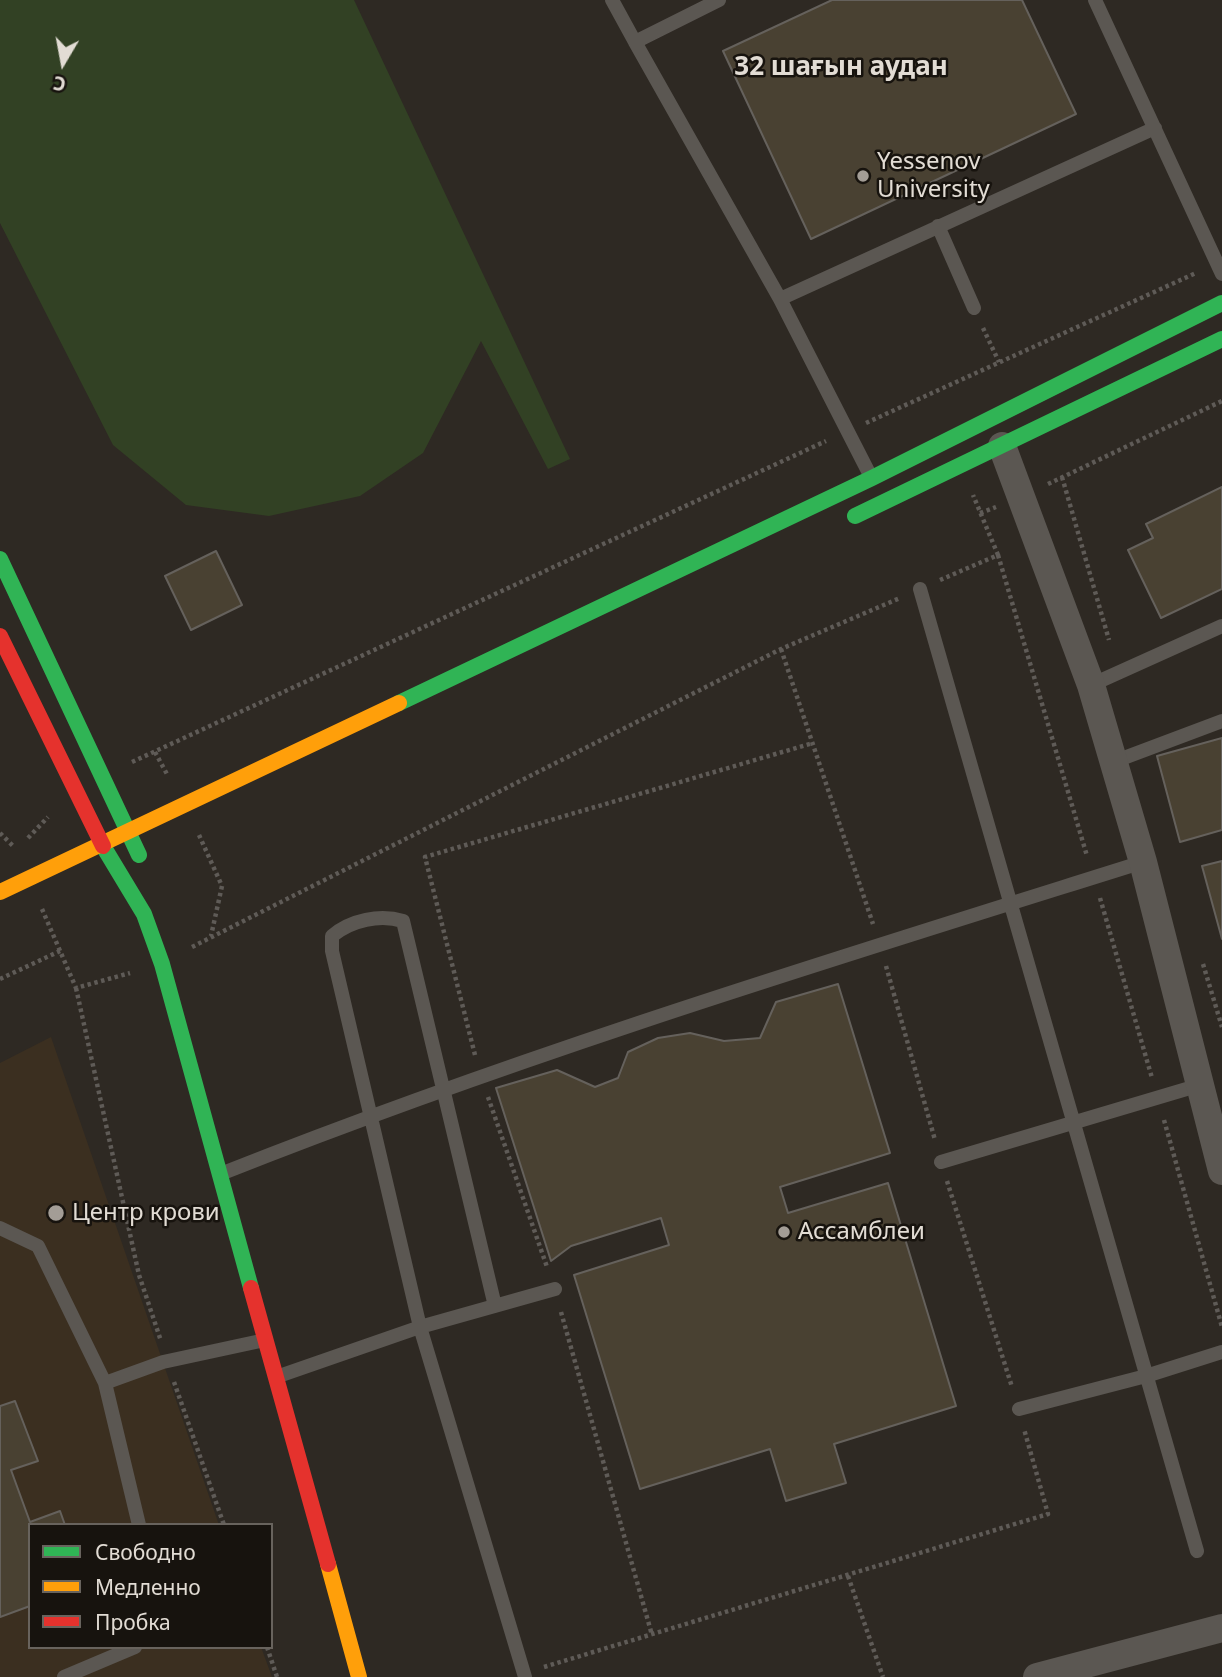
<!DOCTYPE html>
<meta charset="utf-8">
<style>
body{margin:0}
#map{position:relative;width:1222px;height:1677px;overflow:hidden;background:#2e2923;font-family:"Noto Sans",sans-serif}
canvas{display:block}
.legend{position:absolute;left:28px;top:1523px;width:245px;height:126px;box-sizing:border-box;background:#17130e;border:2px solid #68635d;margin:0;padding:9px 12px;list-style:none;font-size:21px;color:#e2dcd4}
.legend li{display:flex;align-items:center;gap:14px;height:35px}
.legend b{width:35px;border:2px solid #68635d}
.north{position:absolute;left:28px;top:28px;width:70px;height:70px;-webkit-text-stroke:5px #17130e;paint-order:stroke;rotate:190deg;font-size:19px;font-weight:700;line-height:28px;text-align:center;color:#e2dcd4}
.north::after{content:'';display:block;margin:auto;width:24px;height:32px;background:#e2dcd4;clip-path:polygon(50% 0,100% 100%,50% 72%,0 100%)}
</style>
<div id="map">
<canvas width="1222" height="1677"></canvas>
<ul class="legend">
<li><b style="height:9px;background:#30b455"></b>Свободно</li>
<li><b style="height:9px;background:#ff9f0a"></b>Медленно</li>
<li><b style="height:9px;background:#e5322d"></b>Пробка</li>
</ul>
<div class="north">С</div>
</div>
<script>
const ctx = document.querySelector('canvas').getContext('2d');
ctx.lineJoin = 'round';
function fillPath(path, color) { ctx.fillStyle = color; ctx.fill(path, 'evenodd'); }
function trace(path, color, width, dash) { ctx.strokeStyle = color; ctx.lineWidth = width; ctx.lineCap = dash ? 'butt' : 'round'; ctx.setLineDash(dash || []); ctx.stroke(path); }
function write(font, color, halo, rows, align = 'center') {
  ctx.font = font + ' "Noto Sans",sans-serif'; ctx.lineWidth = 5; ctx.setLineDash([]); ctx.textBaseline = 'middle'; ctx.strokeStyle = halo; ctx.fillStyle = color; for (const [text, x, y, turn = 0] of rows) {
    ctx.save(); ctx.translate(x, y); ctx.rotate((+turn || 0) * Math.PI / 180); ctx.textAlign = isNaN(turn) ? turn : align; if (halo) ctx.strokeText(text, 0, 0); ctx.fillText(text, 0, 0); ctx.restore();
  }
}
fillPath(new Path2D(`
 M51,1037l168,488h-189v122h231l11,30h-272v-614z`), '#3b2f20');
fillPath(new Path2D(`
 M0,0h354l216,459 -22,10 -67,-128 -58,112 -63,43 -91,20 -83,-11 -73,-60 -113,-222z`), '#324124');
const building = new Path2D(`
 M832,0h190l54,114 -265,125 -88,-188z
 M1222,487v102l-61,29 -33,-68 25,-12 -7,-14z
 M216,551l26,54 -51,25 -26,-54z
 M1222,738v92l-42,12 -23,-86z
 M1222,861v78l-20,-73z
 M838,984l52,169 -110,34 8,26 100,-30 68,223 -122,38 12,39 -60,18 -16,-52 -130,40 -66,-214 95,-30 -8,-27 -90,28 -20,15 -55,-173 61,-18 38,17 23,-9 10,-26 30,-14 32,-5 34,8 36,-3 16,-36z
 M15,1401l23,60 -27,9 19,52 30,-11 5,14h-35v81l-30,11v-211z`);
fillPath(building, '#494132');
trace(building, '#65615c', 2);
trace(new Path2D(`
 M983,328l16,34
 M866,423l330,-150
 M1062,477l47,163
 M1048,484l174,-83
 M980,513l16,-6
 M998,555l89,301
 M940,580l58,-25 -25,-60
 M781,649l92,275
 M155,752l13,24
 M132,762l694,-321
 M0,833l14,14
 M199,835l23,51 -11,50
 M28,838l20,-21
 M1100,898l52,180
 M42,909l34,79 54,-15
 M192,947l589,-298 119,-51
 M1203,964l19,63
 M886,966l49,174
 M0,979l60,-28
 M76,988l63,287 22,66
 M475,1055l-50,-198 388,-114
 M488,1097l59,170
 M1164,1120l58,207
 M947,1181l65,206
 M561,1312l91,323
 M174,1382l50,143
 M848,1576l35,101
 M267,1647l10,30
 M544,1667l504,-153 -24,-85`), '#5f5b57', 4.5, [3.5, 3.5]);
trace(new Path2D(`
 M612,0l23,42
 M719,0l-84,42 145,257 91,178
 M1095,0l127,274
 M938,226l36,82
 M780,299l375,-171
 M920,589l277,962
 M1091,685l131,-59
 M1113,762l109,-41
 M941,1162l259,-77
 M223,1173c300,-119 611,-214 920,-311
 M0,1228l38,18 67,137 34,142
 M495,1306l-92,-385c-23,-7 -52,-1 -71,15v15l88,376 105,350
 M279,1376l141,-49 135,-38
 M105,1383l58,-21 102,-22
 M1019,1409l127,-33 76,-24
 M64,1677l71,-30`), '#5b5752', 14);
trace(new Path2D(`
 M1002,446l89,239 52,177 79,309
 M1037,1677l185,-49`), '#5b5752', 28);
trace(new Path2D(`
 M855,516l367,-177
 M0,559l139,296
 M399,703l473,-225 350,-175
 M103,846l41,68 18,50 89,324`), '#30b455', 16);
trace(new Path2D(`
 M0,892l399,-189
 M328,1564l31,113`), '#ff9f0a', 16);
trace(new Path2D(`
 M0,636l103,210
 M251,1288l77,276`), '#e5322d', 16);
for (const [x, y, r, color] of [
 [863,176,7,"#a39d96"],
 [56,1213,9,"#a39d96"],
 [784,1232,7,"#a39d96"]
]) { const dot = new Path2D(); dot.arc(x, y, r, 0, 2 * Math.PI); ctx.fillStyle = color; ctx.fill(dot); trace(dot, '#17130e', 2.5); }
write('24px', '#e2dcd4', '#17130e', [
 ["Yessenov",877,162],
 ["University",877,190],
 ["Центр крови",72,1213],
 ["Ассамблеи",798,1232]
], 'left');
write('bold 26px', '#e2dcd4', '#17130e', [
 ["32 шағын аудан",841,68]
]);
</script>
